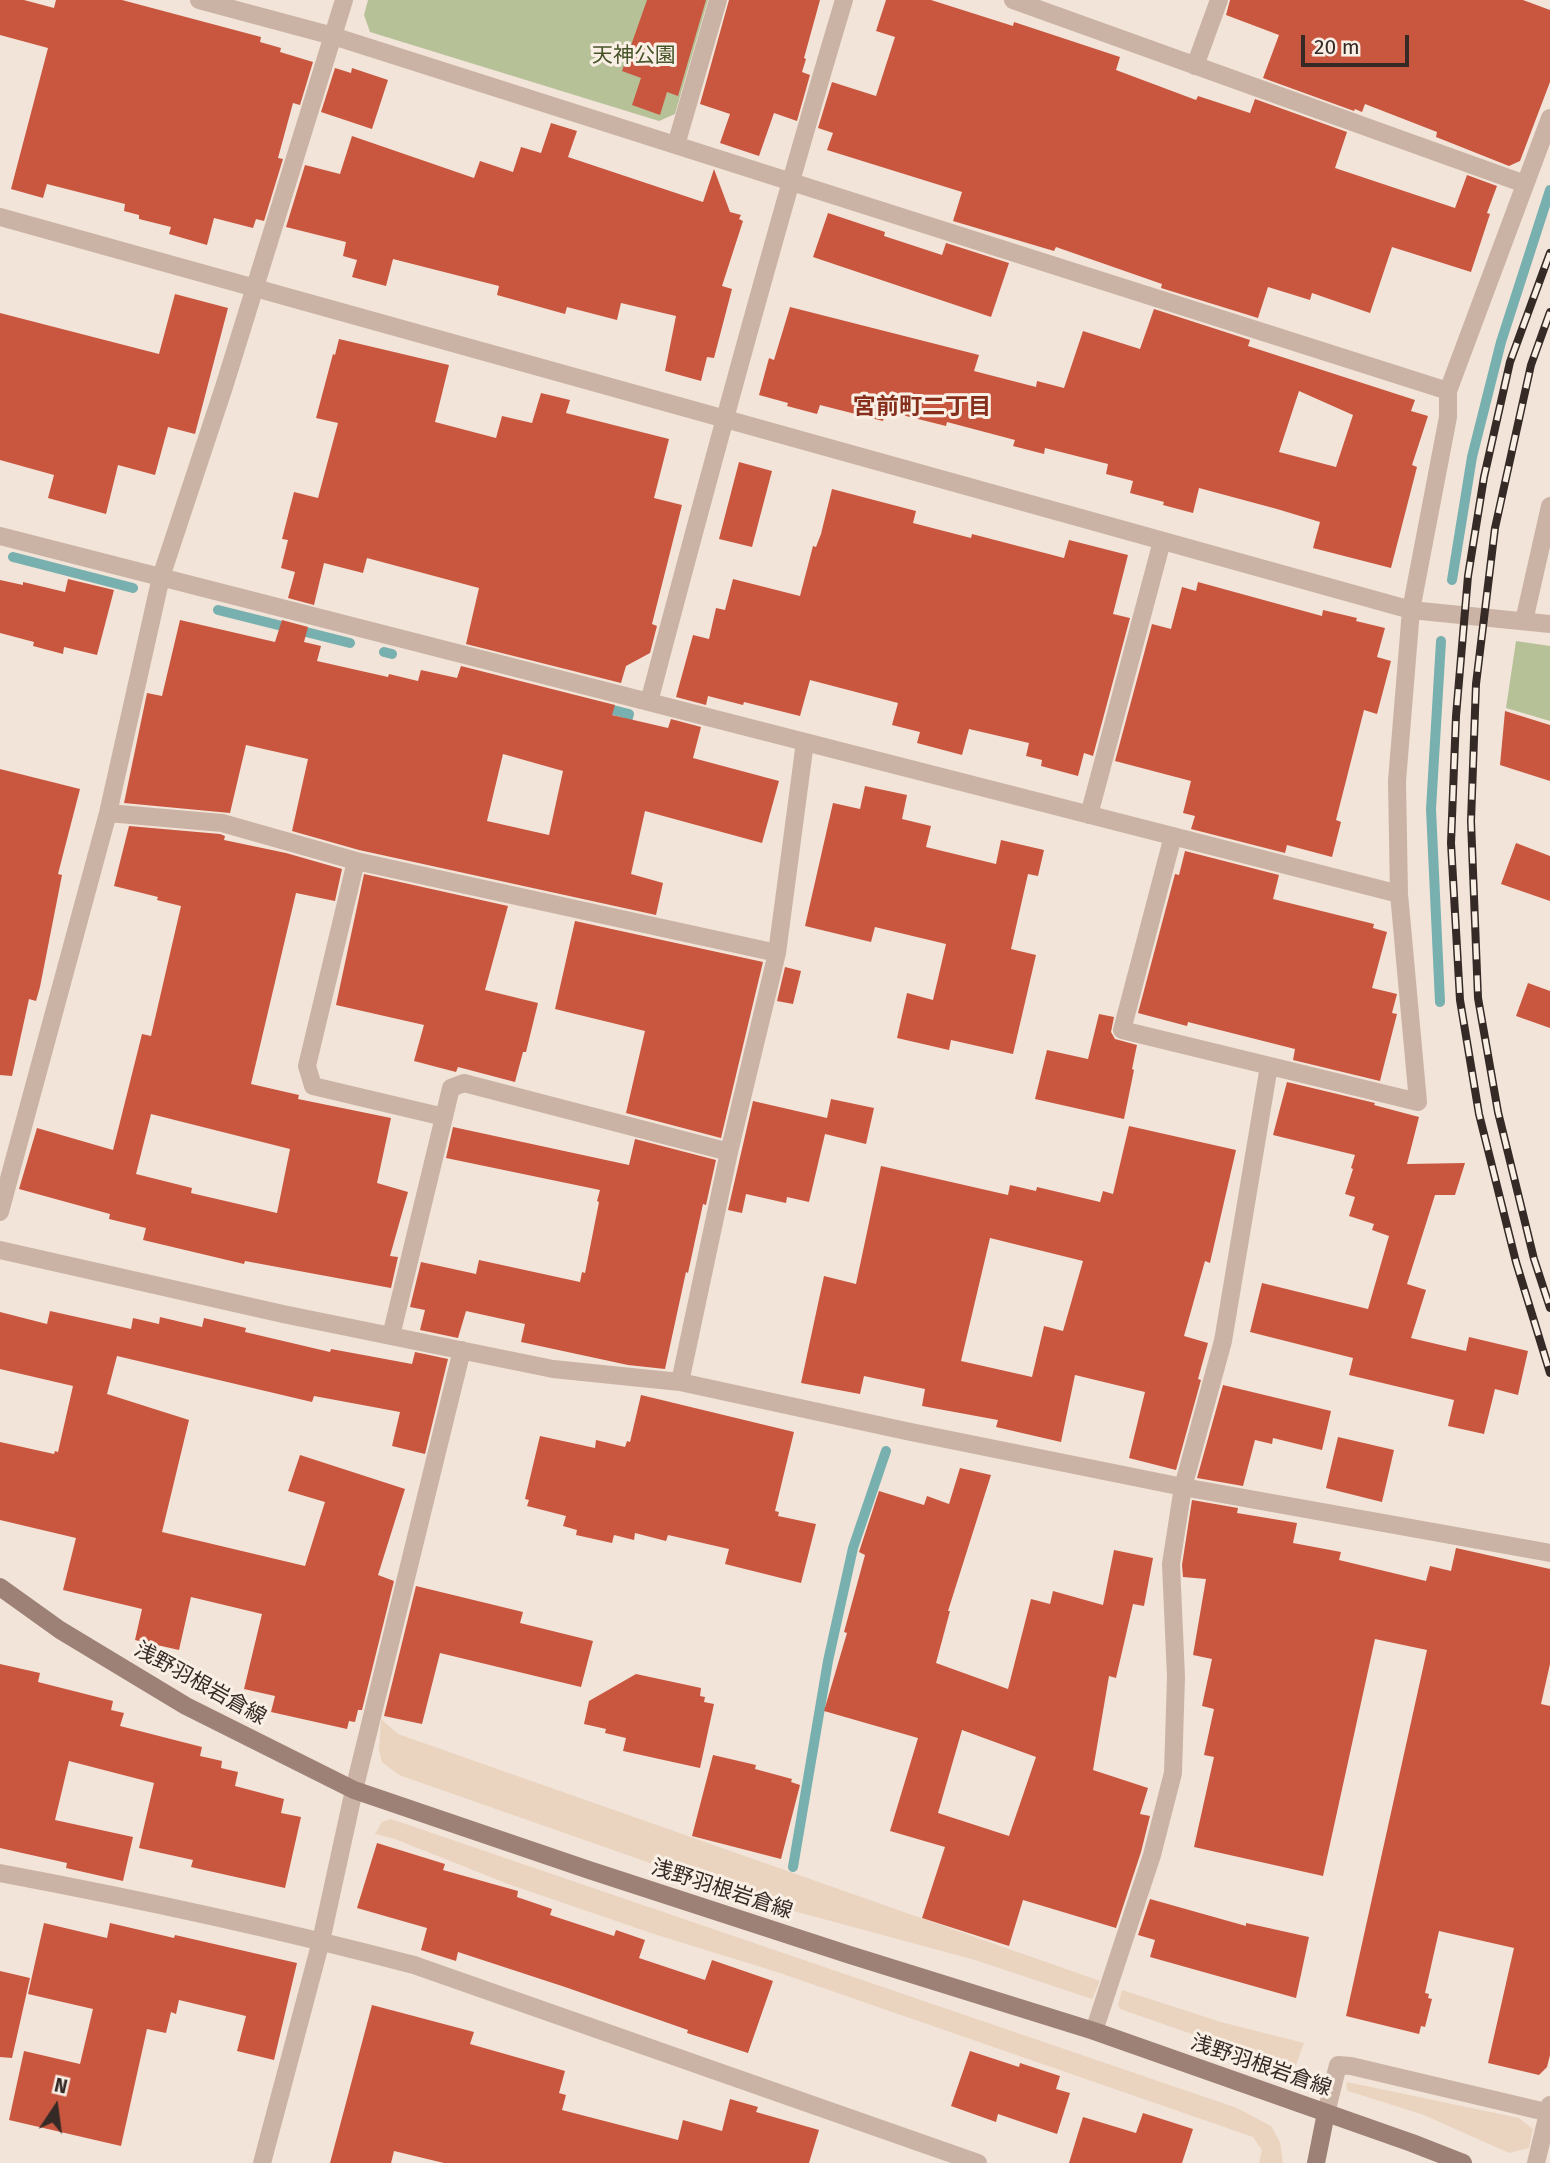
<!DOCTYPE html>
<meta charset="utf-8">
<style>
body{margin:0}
#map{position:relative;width:1550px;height:2163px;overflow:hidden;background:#f2e4d9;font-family:"Fira Sans",sans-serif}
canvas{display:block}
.north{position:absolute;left:21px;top:2072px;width:70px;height:70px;-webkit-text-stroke:5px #faefe5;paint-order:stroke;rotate:13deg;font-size:19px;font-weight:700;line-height:28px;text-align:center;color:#352a26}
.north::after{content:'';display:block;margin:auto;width:24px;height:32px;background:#352a26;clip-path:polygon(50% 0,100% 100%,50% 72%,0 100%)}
.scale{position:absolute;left:1301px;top:35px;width:108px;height:32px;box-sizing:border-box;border:4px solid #352a26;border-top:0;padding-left:9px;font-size:21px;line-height:24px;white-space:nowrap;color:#352a26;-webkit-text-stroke:5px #faefe5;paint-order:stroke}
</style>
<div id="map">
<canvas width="1550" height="2163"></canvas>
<div class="north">N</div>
<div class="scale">20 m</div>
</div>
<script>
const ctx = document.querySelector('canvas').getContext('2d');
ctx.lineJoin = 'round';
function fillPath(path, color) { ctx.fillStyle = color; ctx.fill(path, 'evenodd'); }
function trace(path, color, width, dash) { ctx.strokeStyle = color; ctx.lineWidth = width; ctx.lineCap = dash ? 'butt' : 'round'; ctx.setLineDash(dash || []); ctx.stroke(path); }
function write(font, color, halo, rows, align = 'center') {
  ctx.font = font + ' "Fira Sans","Noto Sans JP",sans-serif'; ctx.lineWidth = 6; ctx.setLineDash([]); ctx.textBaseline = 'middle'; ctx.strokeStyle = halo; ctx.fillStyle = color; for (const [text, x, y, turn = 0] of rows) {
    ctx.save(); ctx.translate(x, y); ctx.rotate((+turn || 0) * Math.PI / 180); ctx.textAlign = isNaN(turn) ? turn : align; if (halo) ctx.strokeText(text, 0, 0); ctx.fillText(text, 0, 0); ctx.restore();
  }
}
fillPath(new Path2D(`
 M368,0h340l-33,114 -16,7 -289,-89 -6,-17z
 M1516,641l34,5v75l-44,-13z`), '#b6c198');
fillPath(new Path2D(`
 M381,1719l17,15 702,247 -8,18 -117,-39 -211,-57 -365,-128 -17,-13 -3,-12z
 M391,1819l846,289 34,18 9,16 3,21h-24l3,-13 -9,-13 -476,-165 -123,-38 -146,-50 -113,-45 -20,-5 7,-12z
 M1122,1990l99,32 83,21 -8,22 -18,-1 -158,-55 -2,-4z
 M1347,2082l172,36 14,11 -4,19 -20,5 -85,-38 -76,-24 -2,-4z`), '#ead4bf');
trace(new Path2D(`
 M13,557l120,31
 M1452,580l20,-123 29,-115 49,-152
 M218,610l132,33
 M384,652l8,2
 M601,707l28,7 -5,18
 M1440,1002l-9,-193 10,-168
 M793,1867l35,-206 25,-113 33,-97`), '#77b0ae', 10);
fillPath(new Path2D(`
 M0,0h24l30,8 2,-8h66l139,37 -1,5 21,6 -1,4 33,10 -13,43 -7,-2 -15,55 5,1 -19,62 -8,-2 -3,9 -39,-10 -7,27 -38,-11 2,-7 -32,-8v-4l-15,-4 1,-7 -78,-20 -4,14 -32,-9 37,-141 -48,-13z
 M647,0h59l-28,96 -11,-4 -7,23 -28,-10 9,-27 -19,-7z
 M729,0h91l-16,58 2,1 -4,13 8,3 -13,46 -23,-8 -15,43 -39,-13 10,-29 -30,-10z
 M886,0h45l82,26 1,-4 106,35 -4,13 80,30 2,-4 52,17 5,-14 92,33 -12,36 120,40 12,-33 30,11 -10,27 3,1 -19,58 -79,-25 -22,66 -58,-20 -2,7 -42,-13 -10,31 -97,-30 1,-4 -106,-37 -2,4 -101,-30 9,-29 -135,-42 6,-17 -15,-5 14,-46 44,14 19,-59 -19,-6z
 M1230,0h293l27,10v72l-30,79 -11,5 -73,-29 1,-5 -72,-28 -3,8 -7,-3 -1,2 -91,-33 16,-43 -53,-20z
 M335,68l16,5 1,-5 36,12 -16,49 -51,-17z
 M551,123l26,8 -9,26 135,45 11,-33 16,43 11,3 -2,4 4,2 -21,65 10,3 -18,69 -7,-1 -6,24 -36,-10 11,-55 -55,-13 -4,17 -50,-13 -2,7 -68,-19 2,-9 -106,-27 -7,27 -34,-9 5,-17 -14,-4 3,-14 -60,-15 19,-62 35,9 12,-38 122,42 6,-17 33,11 8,-25 20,6z
 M828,213l57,19 -1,4 58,19 4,-12 63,20 -18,54 -178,-60z
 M175,294l53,14 -33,126 -27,-7 -13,48 -37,-10 -12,49 -58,-16 6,-23 -54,-15v-147l159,41z
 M790,307l189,48 -5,16 62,16 1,-6 27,7 19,-57 57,18 14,-40 96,31 -2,6 167,54 -4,11 17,5 -16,49 5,2 -26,101 -78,-20 7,-26 -43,-13 -78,-21 -6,25 -30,-8 1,-3 -34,-9 3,-12 -27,-7 2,-10 -63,-16 -1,6 -31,-8 2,-6 -68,-18 -1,4 -60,-15 -3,10 -63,-16 -3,9 -30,-8 1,-3 -29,-8 10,-37 5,2zM1299,391l54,24 -17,52 -57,-15z
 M339,339l110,26 -14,57 61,16 6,-22 30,7 9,-30 29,7 -4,13 103,26 -15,59 28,7 -30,119 5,2 -7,27 -24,13 -5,17 -155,-39 13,-56 -112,-30 -4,15 -39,-10 -10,42 -26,-7 7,-26 -14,-4 7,-28 -6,-1 12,-47 24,6 20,-75 -22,-5 17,-64 2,1z
 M739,462l33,9 -20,76 -33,-8z
 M832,489l84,22 -3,12 58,15 1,-4 92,24 5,-18 59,15 -15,59 17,4 -37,138 -9,-3 -6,23 -37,-10 1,-6 -16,-4 3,-13 -60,-14 -7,26 -45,-12 3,-11 -28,-7 6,-22 -88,-23 -10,36 -56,-14 -1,3 -35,-9 -2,9 -30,-8 17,-62 16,4 7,-31 9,2 8,-31 67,17 13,-50 3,1 5,-13z
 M68,579l46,11 -17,65 -33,-8 -1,7 -30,-8 1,-4 -34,-9v-53l23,5v-3l42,10z
 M1198,582l124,34 1,-6 34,8 -1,3 29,7 -8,29 14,4 -14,53 -13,-4 -28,110 5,2 -9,35 -45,-12 -2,8 -94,-24 4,-13 -12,-3 8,-32 -76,-20 37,-137 19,5 11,-42 14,4z
 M180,620l95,22 7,-22 26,7 -4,15 17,4 -4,15 71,16 1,-3 29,7 3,-11 36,8 4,-12 154,39 -3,10 56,13 3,-9 30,8 -8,31 86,23 -17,62 -117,-32 -14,63 32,9 -7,32 -297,-65 -67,-19 16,-72 -62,-14 -16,68 -106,-10 23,-110 15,3zM503,754l60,17 -14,64 -62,-14z
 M1505,711l45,14v56l-50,-16z
 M0,769l80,20 -22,85 4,1 -22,112 -4,14 -7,-2 -17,77 -12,-1z
 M865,786l42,9 -5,24 29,7 -5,21 70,17 5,-24 43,10 -6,26 -10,-2 -17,75 25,6 -23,99 -62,-14 -2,10 -52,-12 10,-45 26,7 13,-56 -71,-17 -4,15 -66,-16 28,-123 27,6z
 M129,826l91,8 5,2 -1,4 62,13 56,16 -7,32 -39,-8 -45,191 48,11 -1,4 93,19 -14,65 31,9 -18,64 8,1 -7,31 -146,-27 -1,3 -101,-24 3,-12 -37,-9 1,-5 -91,-25 18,-61 76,22 29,-116 9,2 30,-130 -24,-6 1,-3 -44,-11zM151,1114l139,35 -13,64 -86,-20 1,-5 -56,-14z
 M1516,843l34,13v45l-49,-17z
 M1185,851l94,24 -6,24 101,25 -1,4 14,4 -15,56 25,6 -5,19 5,1 -17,67 -87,-21 2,-11 -107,-27 -1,4 -49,-13 37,-139 4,1z
 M364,874l144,32 -23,84 53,13 -12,49h-3l-8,30 -57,-15 -2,5 -42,-11 10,-36 -88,-20z
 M575,921l188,41 -42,176 -95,-25 19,-82 -90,-22z
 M785,967l16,4 -8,33 -16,-3z
 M1528,983l22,8v37l-34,-12z
 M1099,1014l15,3 -3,15 4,7 22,6 -5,24 2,1 -10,49 -89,-20 12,-49 41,9z
 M1287,1082l88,21 -1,2 45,12 -12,47 58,-1 -10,32h-20l-28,89 19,6 -15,48 55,13 3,-14 59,14 -10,44 -23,-6 -11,45 -36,-8 6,-26 -105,-25 4,-17 -103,-26 12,-49 106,26 21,-73 -17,-6 2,-6 -25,-8 6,-19 -10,-3 8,-25 -2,-1 4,-13 -82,-20z
 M831,1099l43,9 -8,36 -41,-10 -16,68 -22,-5 -1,6 -40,-9 -4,19 -14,-3 25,-109 74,17z
 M1129,1126l107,24 -26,113 -5,-2 -21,75 24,7 -10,36 3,1 -25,90 -47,-12 16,-66 -70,-17 -14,67 -65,-15 2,-7 -76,-14 3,-17 -61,-13 -4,18 -59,-11 23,-107 32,8 25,-118 127,29 2,-10 26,6 1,-4 63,15 3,-11 10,3zM990,1238l93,23 -20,70 -19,-5 -12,51 -71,-16z
 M453,1127l176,38 6,-26 81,21 -10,45 -3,-1 -15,69 -2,-1 -21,97 -37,-4 -107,-23 4,-18 -59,-13 -8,27 -38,-8 5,-20 -15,-3 11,-45 55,12 3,-14 101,22 2,-10 3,1 14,-71 -2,-1 3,-11 -154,-32z
 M50,1311l81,18 2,-11 26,6 1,-7 42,10 2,-9 42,10 -1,4 85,20 1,-3 81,15 3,-12 33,7 -23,95 -33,-8 8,-34 -86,-16 -2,6 -195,-46 -10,38 82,26 -27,112 143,34 20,-64 -37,-11 12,-36 105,34 -27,86 16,6 -32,129h-4l-3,12 -6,-1 -2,8 -76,-17 4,-16 -31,-7 18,-75 -71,-17 -12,53 -44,-10 7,-31 -79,-19 13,-52 -76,-18v-78l54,12 1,-3 3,1 15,-66 -73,-17v-57l47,12z
 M1223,1385l108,26 -9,39 -49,-12 -1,6 -17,-4 -12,46 -46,-8z
 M641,1395l153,37 -19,79 4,1 -1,4 38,8 -15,59 -76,-19 4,-15 -61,-14 -2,6 -31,-8 -1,7 -20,-5 -2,8 -36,-8 1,-5 -14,-4 3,-10 -39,-10 2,-6 -4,-1 15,-63 55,12 1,-8 29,7 2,-6 3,1z
 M1338,1437l56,13 -12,52 -56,-14z
 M960,1468l31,7 -43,136h2l-14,52 72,26 23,-90 19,5 3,-13 50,14 11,-55 39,8 -9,48 -11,-2 -17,74 -7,-2 -16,94 55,18 -8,26 10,2 -9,36 -25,76 -93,-28 -14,46 -87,-28 23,-71 -55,-16 28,-93 -94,-27 23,-78 -3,-1 21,-77 -6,-3 20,-61 45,14 3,-9 22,8zM962,1730l74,27 -27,79 -71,-23z
 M1192,1500l46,8 -1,5 60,10 -4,20 48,9 -2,8 87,21 4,-15 21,5 5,-23 94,21v95l-9,40 9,2v349l-3,12 -8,8 -51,-12 26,-115 -75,-17 -14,62 4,1 -1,4 4,1 -7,28 -4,-1 -2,8 -73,-18 81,-366 -52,-11 -52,237 -129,-29 20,-90 -10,-2 10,-46 -12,-3 10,-47 -19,-4 13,-76 -23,-2 -1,-12z
 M416,1586l107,26 -3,11 73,18 -12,46 -141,-34 -18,71 -38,-8z
 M0,1664l40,9 -2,9 75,19 -2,9 13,3 -4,13 82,21 -2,9 22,5 -1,7 17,4 -3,14 49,13 -3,14 20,4 -16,71 -94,-21 2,-7 -54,-12 15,-65 -85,-22 -14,59 78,17 -10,44 -57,-13 1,-5 -67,-15z
 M636,1674l65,14 -1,8 5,1 -1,5 10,2 -14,64 -77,-17 3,-13 -21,-5 1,-4 -22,-5 5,-23z
 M713,1755l43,10 -1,4 37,10 -1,3 9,3 -19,74 -89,-23z
 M377,1843l68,21 -2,6 75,21 -1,6 35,12 -2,6 64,21 2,-6 29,10 -6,18 66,22 7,-20 61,21 -25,72 -61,-20 1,-3 -123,-43 -107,-35 -2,9 -35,-11 6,-22 -70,-20z
 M1150,1899l96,27v-3l63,14 -13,61 -146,-41 5,-17 -17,-5z
 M44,1923l63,15 3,-15 64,15 1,-3 122,28 -23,97 -37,-9 9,-35 -67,-16 -3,14 -5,-2 -5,21 -19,-4 -26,117 -112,-26 15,-69 56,13 13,-55 -65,-15z
 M0,1971l30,7 -18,80 -12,-1z
 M372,2005l102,27 -4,12 95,27 -6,22 7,2 -4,15 116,30 5,-20 39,11 8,-32 28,8 -2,5 63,18 -10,33h-365l-50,-12 -3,12h-61z
 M970,2051l49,16 1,-4 40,13 -4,13 14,4 -13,41 -59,-20 -2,8 -45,-16z
 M1143,2113l50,16 -11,34h-113l14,-46 53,16z`), '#c9573f');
trace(new Path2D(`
 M199,0l134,36 1115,355
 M1013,0l512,184
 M1195,66l24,-66
 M676,145l42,-145
 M0,217l1411,393 139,14
 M0,536l1399,358
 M1524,621l26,-115
 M649,702c62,-235 125,-469 195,-702
 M108,813l114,10 134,38 421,92
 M1089,815l73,-274
 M1173,836l-51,194 296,72 -19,-208 -2,-113 14,-171 37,-193v-26l102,-273
 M356,861l-49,205 6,20 131,31
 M0,1212l108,-399 53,-236 63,-190 120,-387
 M0,1250l283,64 270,55 127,13 226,49 277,56 367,66
 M391,1336l60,-248 13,-5 265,69
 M680,1382l49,-230 48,-199 28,-211
 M0,1873c139,26 277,56 414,92l564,198
 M1094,2031l58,-176 21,-82 3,-96 -5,-113 12,-77 40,-146 46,-275
 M1326,2113l12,-48 13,1 199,47
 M262,2163l59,-222 33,-151 108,-440
 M1536,2163l14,-58`), '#cab3a4', 18);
trace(new Path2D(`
 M0,1587l60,43 126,76 168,84 235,80 261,85 244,76 318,112 51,20
 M1316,2163l10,-50`), '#9e8176', 18);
const rail = new Path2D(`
 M1550,253l-40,109 -26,115 -16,99 -12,140 -5,127 9,157 19,114 37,148 34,111
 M1550,312l-19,53 -36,163 -19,156 -5,137 7,177 20,114 36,147 16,49`);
trace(rail, '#352a26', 8);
trace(rail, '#faefe5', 5, [16]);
write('21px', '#475429', '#faefe5', [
 ["天神公園",634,56]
]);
write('21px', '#352a26', '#faefe5', [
 ["浅野羽根岩倉線",200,1684,29],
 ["浅野羽根岩倉線",722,1890,18],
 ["浅野羽根岩倉線",1261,2066,19]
]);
write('bold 23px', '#862f1d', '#faefe5', [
 ["宮前町二丁目",922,408]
]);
</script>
